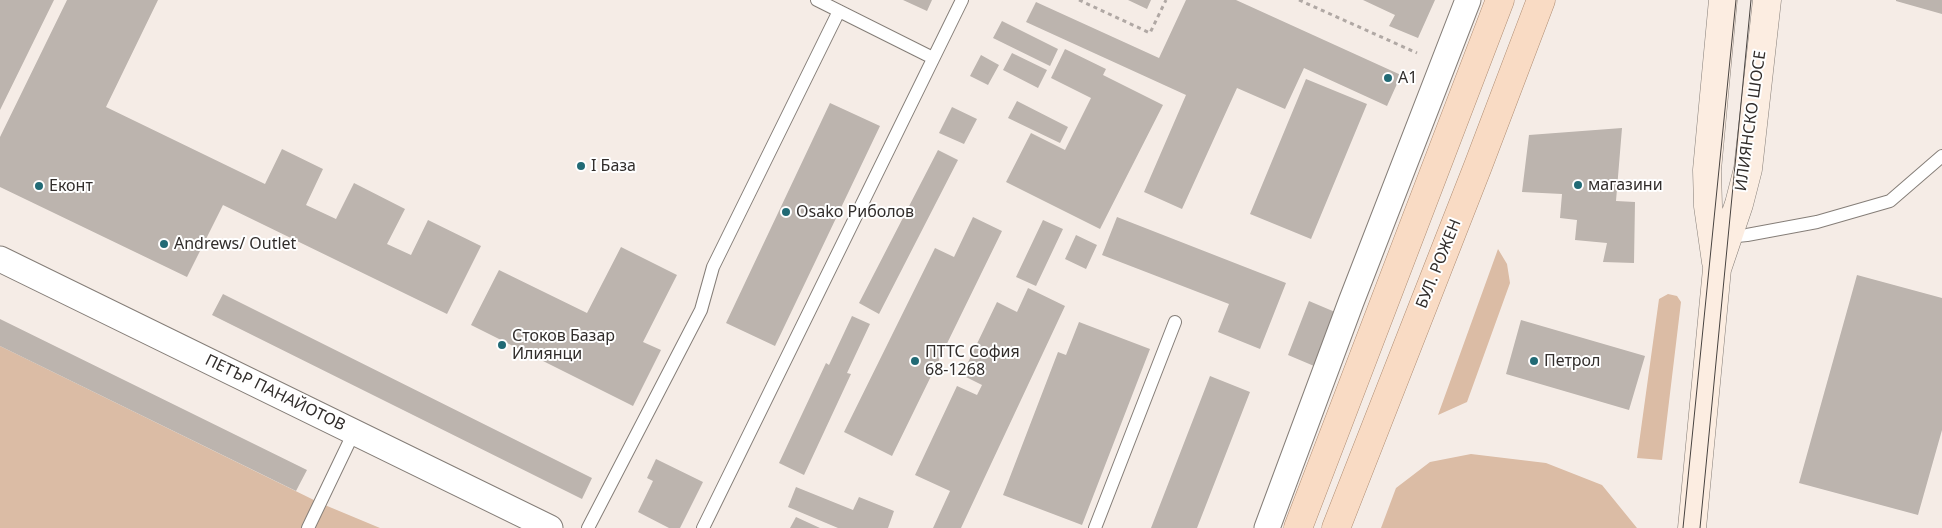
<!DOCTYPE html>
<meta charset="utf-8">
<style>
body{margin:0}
canvas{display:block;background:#f5ece6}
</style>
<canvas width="1942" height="528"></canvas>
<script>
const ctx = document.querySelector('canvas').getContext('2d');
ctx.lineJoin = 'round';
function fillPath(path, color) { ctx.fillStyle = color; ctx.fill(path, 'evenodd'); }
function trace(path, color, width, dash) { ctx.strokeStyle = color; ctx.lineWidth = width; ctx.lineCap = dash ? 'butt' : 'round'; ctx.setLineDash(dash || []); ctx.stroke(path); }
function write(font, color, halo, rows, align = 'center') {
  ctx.font = font + ' "Noto Sans",sans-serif'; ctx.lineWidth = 4; ctx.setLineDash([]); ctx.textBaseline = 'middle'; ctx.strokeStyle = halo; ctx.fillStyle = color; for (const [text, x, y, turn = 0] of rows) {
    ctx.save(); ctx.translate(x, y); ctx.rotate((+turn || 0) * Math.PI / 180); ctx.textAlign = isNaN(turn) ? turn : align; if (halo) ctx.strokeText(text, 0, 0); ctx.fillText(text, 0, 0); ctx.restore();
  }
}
fillPath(new Path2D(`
 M1498,249l9,15 3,19 -43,119 -29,13z
 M1668,294l9,2 4,6 -19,158 -25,-2 22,-159z
 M0,346l320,157 60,25h-380z
 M1471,454l75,9 56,22 35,43h-256l15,-40 34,-26z`), '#dbbca5');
fillPath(new Path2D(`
 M0,0h54l-54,110z
 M67,0h91l-52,107 159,77 17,-35 41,20 -17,36 30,14 18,-36 51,26 -18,35 24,11 17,-35 53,26 -34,68 -224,-109 -36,72 -187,-90v-50z
 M903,0h29l-5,11z
 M1128,0h23l-4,9z
 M1186,0h50l165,75 -14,31 -83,-38 -19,41 -48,-21 -55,121 -38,-17 42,-97 -160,-73 10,-20 123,56z
 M1363,0h72l-17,38 -29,-12 6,-11z
 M1896,0h46v14l-46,-13z
 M1002,21l56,28 -8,17 -57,-28z
 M1065,49l41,20 -3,6 60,30 -63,124 -94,-47 25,-49 34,17 26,-52 -40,-20z
 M1012,53l35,17 -9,18 -35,-18z
 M981,55l18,10 -11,20 -18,-9z
 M1306,79l61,25 -56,135 -61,-25z
 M1017,101l51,26 -8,16 -52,-25z
 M830,103l50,23 -105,220 -49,-23z
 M952,107l25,12 -13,25 -25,-11z
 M1622,128l-6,73 19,1 -1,61 -31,-1 4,-19 -32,-3 2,-20 -17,-2 2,-24 -40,-2 7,-57z
 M938,150l20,10 -79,154 -20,-11z
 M973,217l29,14 -110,225 -48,-24 91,-184 19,9z
 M1117,217l169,66 -26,66 -42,-17 11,-28 -127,-49z
 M1043,220l20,9 -27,57 -20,-9z
 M1076,235l21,10 -11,24 -21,-10z
 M621,247l56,28 -34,67 18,8 -28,56 -162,-81 28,-55 88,43z
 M1857,275l85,23v132l-24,85 -119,-32z
 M1028,288l37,18 -104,222h-28l17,-37 -35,-16 42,-89 20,9 5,-10 -20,-10 35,-73 20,10z
 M223,294l369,184 -10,21 -370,-184z
 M1309,301l26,11 -21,54 -26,-11z
 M852,316l18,8 -23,49 4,1 -47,101 -25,-12 47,-100 3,2z
 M0,319l307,151 -11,21 -296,-145z
 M1521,320l124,36 -16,54 -123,-36z
 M1079,322l71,27 -68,176 -79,-30 55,-143 8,3z
 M1210,376l40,16 -53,136h-46z
 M656,459l47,23 -23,46h-11l-31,-16 15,-31 -6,-3z
 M796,487l57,23 6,-13 35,14 -6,17h-50l-50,-21z
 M796,517l24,11h-30z`), '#bcb4ae');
const lane = new Path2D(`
 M817,0l116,58
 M1728,237l19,-2 70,-13 73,-21 52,-45
 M308,528l46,-96
 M588,528l113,-218 12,-43 126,-256
 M703,528l259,-528
 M1095,528l80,-206`);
const street = new Path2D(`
 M0,259l550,269
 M1267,528l84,-226 117,-302`);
const secondary = new Path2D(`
 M1716,262l-8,-56 -1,-36 16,-170
 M1692,528l25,-259 22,-65 9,-35 19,-169`);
const primary = new Path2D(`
 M1298,528l202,-528
 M1336,528l142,-362 63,-166`);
trace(lane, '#857e78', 14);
trace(street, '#857e78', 27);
trace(secondary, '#857e78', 29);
trace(primary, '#b08e74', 29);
trace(new Path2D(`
 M1079,0l71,33 16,-33
 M1299,0l118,53`), '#b0a8a4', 3, [4, 4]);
trace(lane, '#fff', 12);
trace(street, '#fff', 25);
trace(secondary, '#fcede1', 28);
trace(primary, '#f9dbc4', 28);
trace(new Path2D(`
 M1683,528l53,-528
 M1700,528l51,-528`), '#484340', 1);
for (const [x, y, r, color] of [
 [1388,78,5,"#216a75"],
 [581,166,5,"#216a75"],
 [1578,185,5,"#216a75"],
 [39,186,5,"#216a75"],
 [786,212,5,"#216a75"],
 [164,244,5,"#216a75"],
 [502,345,5,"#216a75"],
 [915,361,5,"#216a75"],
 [1534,361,5,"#216a75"]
]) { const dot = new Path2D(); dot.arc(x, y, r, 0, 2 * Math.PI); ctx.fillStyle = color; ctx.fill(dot); trace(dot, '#fff', 2); }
write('16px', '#312d2b', '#fff', [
 ["A1",1398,78],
 ["I База",591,166],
 ["магазини",1588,185],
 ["Еконт",49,186],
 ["Osako Риболов",796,212],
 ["Andrews/ Outlet",174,244],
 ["Стоков Базар",512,336],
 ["Илиянци",512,354],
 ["ПТТС София",925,352],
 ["68-1268",925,370],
 ["Петрол",1544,361]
], 'left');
write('16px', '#312d2b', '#fff', [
 ["ИЛИЯНСКО ШОСЕ",1751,121,-82],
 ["БУЛ. РОЖЕН",1439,264,-68],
 ["ПЕТЪР ПАНАЙОТОВ",275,393,26]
]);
</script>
